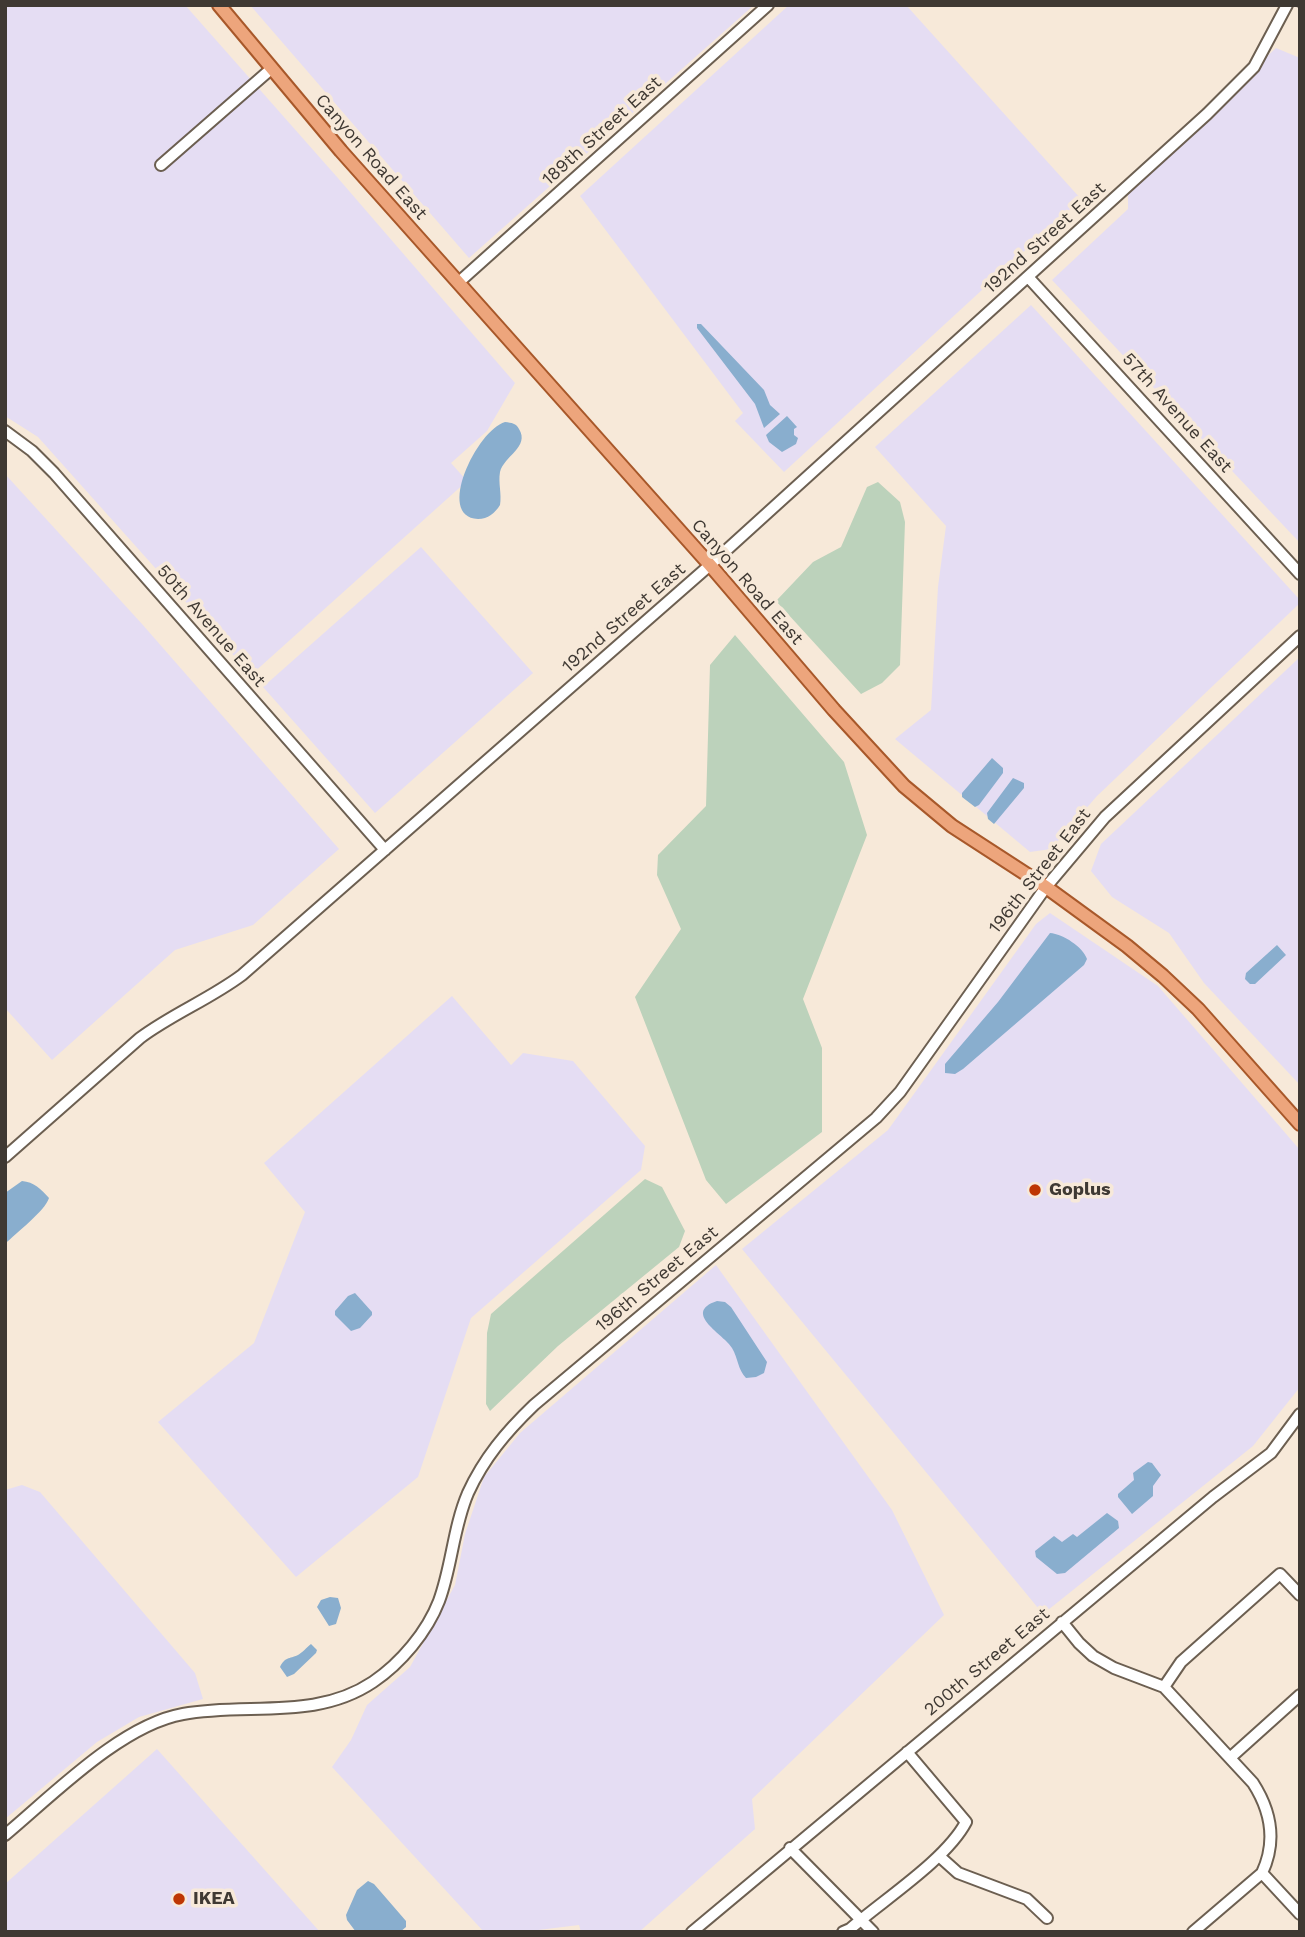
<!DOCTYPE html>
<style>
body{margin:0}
#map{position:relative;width:1305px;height:1937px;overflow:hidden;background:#f7e9d9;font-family:"Work Sans",sans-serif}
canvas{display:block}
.frame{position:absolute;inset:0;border:7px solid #3f3933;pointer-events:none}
</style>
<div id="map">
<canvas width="1305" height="1937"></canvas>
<div class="frame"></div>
</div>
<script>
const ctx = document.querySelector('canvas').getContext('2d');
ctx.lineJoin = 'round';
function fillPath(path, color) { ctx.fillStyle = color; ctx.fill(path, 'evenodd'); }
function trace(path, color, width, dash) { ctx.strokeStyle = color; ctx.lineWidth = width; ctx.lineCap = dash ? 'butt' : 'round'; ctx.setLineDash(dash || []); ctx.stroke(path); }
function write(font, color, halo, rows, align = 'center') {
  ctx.font = font + ' "Work Sans",sans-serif'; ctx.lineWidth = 7; ctx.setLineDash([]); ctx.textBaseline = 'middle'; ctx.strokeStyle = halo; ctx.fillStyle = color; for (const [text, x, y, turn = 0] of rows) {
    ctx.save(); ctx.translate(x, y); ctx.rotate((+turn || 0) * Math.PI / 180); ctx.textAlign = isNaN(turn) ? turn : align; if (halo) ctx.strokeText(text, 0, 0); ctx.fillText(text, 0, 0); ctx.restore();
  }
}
fillPath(new Path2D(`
 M5,5h180l152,172 178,206 -28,48 -36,32 16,18 -216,194 -213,-238 -33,-21z
 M250,5h504l-285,253z
 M789,5h117l175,194 -297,273 -49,-51 8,-8 -163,-217z
 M1276,48l24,10v485l-248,-263 76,-71v-23z
 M1031,305l269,295v3l-203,193 -46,53 -21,3 -135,-113 36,-29 7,-123 8,-61 -71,-79z
 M5,474l137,150 197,225 -86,76 -78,25 -123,110 -47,-52z
 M421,547l112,126 -158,140 -112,-126z
 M1300,657v428l-96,-102 -35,-50 -57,-36 -21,-26 10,-27z
 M1050,913l108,73 142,164v237l-47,59 -210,168 -301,-365 146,-119 148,-206z
 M452,996l59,69 12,-12 50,8 72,85 -4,24 -170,148 -53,159 -122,100 -138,-155 96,-79 51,-131 -41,-49z
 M716,1265l176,245 52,105 -192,184 3,30 -116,103h-58l-2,-7 -57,7h-38l-152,-165 19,-27 16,-35 43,-38 45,-82 10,-51 19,-57 36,-44z
 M22,1485l18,7 155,181 8,26 -64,18 -42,25 -92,77v-329z
 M157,1749l163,183h-315v-48z`), '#e5ddf3');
fillPath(new Path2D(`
 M878,482l22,20 5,20 -5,143 -18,18 -21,11 -85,-93 37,-39 28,-15 26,-60z
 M735,635l109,127 23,73 -64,164 19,49v84l-96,72 -20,-24 -71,-183 46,-68 -24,-54 1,-20 48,-49 4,-141z
 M645,1179l17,8 23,44 -6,16 -121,99 -68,65 -4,-7 1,-71 4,-19z`), '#bcd2bb');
fillPath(new Path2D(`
 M697,324h4l63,66 6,15 10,9 -16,14 -9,-24 -58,-76z
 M787,416l10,11 -3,2v6l4,3 -2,6 -14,8 -13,-10 -3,-7z
 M505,422c7,1 11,1 14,7 11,18 -15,27 -19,43 -2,11 2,22 0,33 -5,8 -12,14 -22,14 -43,-2 -1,-89 27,-97z
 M992,758l11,10v5l-24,32 -4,2 -13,-10v-4z
 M1013,778l11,5v5l-30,36 -6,-5 -1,-6z
 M1050,933c13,1 33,14 37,26l-3,6 -121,104 -8,5 -10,-1v-9l53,-62z
 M1277,945l9,10 -31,29h-5l-5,-5 1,-6z
 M22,1181c12,1 19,8 27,17 -4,13 -33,35 -44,46v-51z
 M355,1293l17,19v3l-12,13 -9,3 -16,-16v-4l13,-15z
 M717,1301l8,1 6,5 36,55 -3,11 -8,4 -10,1c-8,-8 -8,-20 -14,-30 -7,-13 -51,-35 -15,-47z
 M1148,1462l4,1 9,12 -8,11v10l-21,18 -14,-17v-3l16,-14 -1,-7z
 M1107,1513l11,8 1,7 -54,45 -8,1 -21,-17 -1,-6 19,-15 8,6 11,-8 4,3z
 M330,1597l8,1 3,10 -5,16 -7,2 -12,-19 4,-7z
 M311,1644l6,6 -1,3 -22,21 -7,3 -7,-10c5,-10 9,-8 18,-12 4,-2 9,-8 13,-11z
 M368,1881l6,3 32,37v6l-6,5h-44l-9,-12 -1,-5 11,-25z`), '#89aece');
const minor = new Path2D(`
 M161,165l110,-96
 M1028,277l272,297
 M459,282l309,-277
 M5,431l27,20 22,22 331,377
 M5,1157l135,-119c32,-24 70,-39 102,-63l468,-410 497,-451 47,-47 33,-62
 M1062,1622l17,21 14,13 21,12 50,19 89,96c18,28 24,58 9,90l38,41
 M1164,1687l17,-25 99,-88 20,21
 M1231,1757l69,-62
 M5,1835c48,-40 116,-110 178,-121 64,-12 132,7 190,-32 28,-19 54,-50 66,-81 13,-35 14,-73 29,-108 16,-35 38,-61 66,-88l342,-287 24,-26 146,-205 59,-70 195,-181
 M790,1848l83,84
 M939,1856l19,17 69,26 20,19
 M692,1932l521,-435 58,-44 29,-39
 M843,1932l7,-3c33,-29 96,-69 116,-107l-59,-70
 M1193,1932l69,-59`);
const major = new Path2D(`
 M219,5l122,146 369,414 124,145 70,76 48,40 94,61 81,59 36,30 35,33 102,115`);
trace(minor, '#6c5f51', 14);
trace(major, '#a8582a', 16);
trace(minor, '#fff', 10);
trace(major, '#eda57c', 12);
const rail = new Path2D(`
 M1298,5l2,1`);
trace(rail, '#857c72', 5);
trace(rail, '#f7e9d9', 2.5, [8]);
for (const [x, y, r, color] of [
 [1035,1190,7,"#be3603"],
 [179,1899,7,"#be3603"]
]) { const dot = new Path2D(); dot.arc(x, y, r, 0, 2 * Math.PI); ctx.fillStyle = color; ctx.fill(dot); trace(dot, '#f7e9d9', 2.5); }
write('18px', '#3f3933', '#f7e9d9', [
 ["189th Street East",602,131,-42],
 ["Canyon Road East",371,157,49],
 ["192nd Street East",1045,238,-42],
 ["57th Avenue East",1177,413,48],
 ["Canyon Road East",747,582,49],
 ["192nd Street East",624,618,-41],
 ["50th Avenue East",211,626,49],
 ["196th Street East",1040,871,-52],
 ["196th Street East",657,1279,-40],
 ["200th Street East",987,1662,-40]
]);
write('bold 18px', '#3f3933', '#f7e9d9', [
 ["Goplus",1049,1190],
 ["IKEA",193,1899]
], 'left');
</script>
